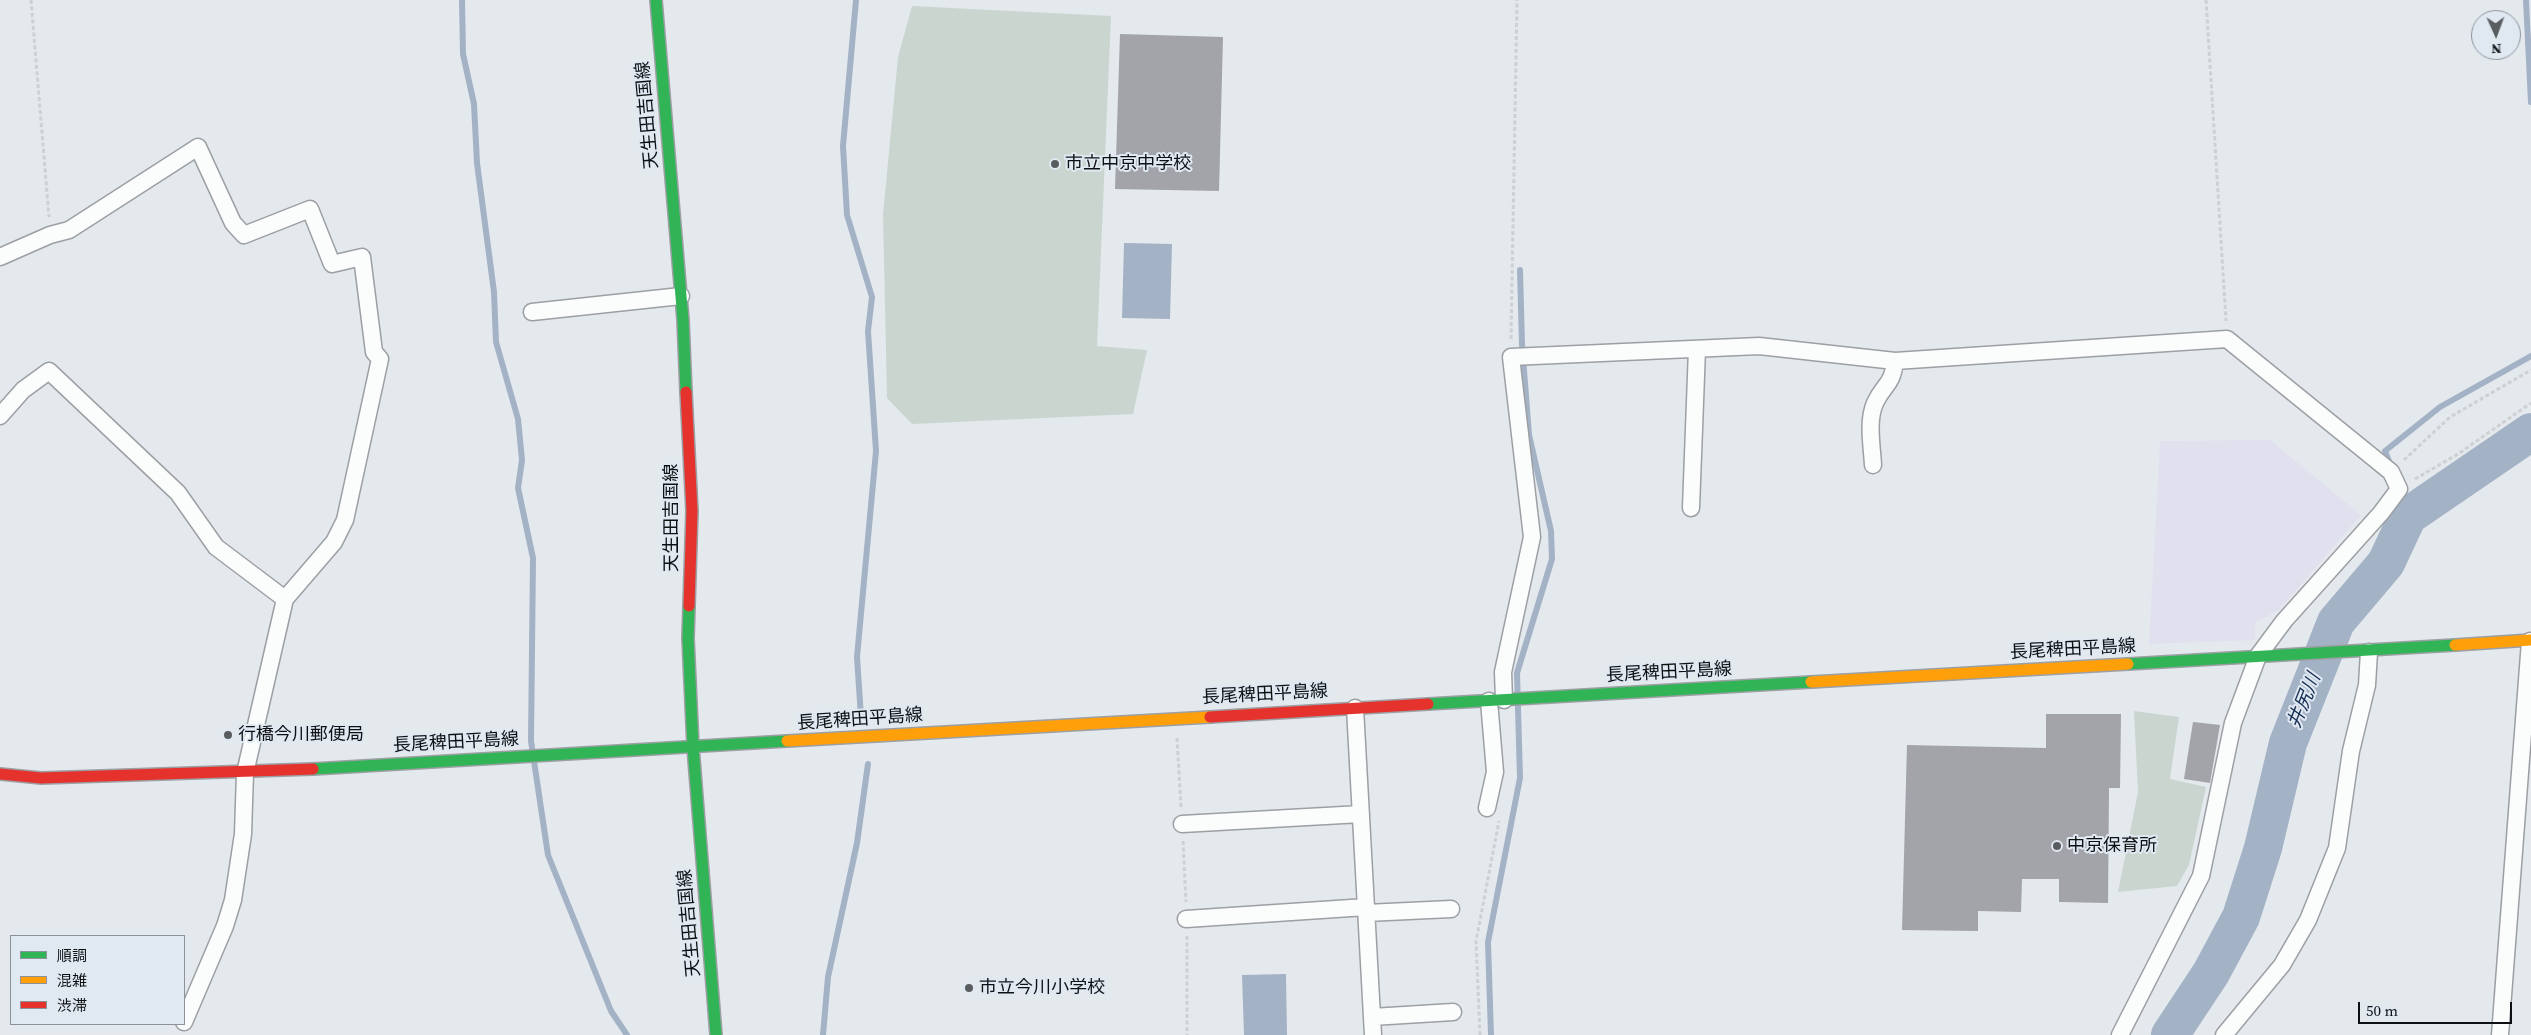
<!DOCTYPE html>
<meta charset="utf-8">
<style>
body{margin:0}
#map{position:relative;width:2531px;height:1035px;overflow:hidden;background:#e4e9ee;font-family:"Source Serif 4","Noto Sans JP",serif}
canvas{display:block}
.legend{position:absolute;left:10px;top:935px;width:175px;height:90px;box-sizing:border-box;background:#e0e8f2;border:1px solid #8c9299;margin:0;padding:6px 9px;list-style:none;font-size:15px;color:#0e1114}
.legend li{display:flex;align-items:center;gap:10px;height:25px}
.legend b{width:25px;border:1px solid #8c9299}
.north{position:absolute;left:2471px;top:10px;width:50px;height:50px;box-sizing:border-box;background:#e0e8f2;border:1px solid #8c9299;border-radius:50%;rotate:178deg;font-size:14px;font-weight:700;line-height:20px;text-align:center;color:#0e1114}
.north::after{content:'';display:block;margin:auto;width:18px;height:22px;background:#595d60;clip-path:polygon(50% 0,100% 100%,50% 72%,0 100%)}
.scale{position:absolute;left:2358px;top:1002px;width:154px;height:22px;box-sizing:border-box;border:2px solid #0e1114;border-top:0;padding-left:6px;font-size:15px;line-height:18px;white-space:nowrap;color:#0e1114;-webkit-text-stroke:4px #e0e8f2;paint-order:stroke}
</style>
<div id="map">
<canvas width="2531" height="1035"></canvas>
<ul class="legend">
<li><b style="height:6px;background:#30b455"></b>順調</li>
<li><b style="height:6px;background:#ff9f0a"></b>混雑</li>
<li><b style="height:6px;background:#e5322d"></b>渋滞</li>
</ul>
<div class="north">N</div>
<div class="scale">50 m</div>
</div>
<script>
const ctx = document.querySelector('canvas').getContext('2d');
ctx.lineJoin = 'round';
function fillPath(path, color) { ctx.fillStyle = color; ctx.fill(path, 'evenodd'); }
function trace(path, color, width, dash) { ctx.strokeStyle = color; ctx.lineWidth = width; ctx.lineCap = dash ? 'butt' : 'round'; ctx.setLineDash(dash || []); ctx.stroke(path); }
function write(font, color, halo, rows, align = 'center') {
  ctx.font = font + ' "Source Serif 4","Noto Sans JP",serif'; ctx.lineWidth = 4; ctx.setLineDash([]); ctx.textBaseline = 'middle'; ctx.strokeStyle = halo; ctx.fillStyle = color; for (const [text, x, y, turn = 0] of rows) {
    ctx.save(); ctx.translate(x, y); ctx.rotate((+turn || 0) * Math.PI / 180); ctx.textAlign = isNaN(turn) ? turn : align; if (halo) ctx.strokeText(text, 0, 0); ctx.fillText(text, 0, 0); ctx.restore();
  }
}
fillPath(new Path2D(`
 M2270,440l91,75 -82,95 -24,13v17l-106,4 11,-203z`), '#e1e0ef');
fillPath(new Path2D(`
 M912,6l199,10 -14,330 50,4 -14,64 -221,10 -25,-26 -4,-183 15,-158z
 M2134,711l45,6 -9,62 36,8 -17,78 -12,21 -59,6 20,-100z`), '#cad5cf');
fillPath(new Path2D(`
 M1124,243l48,1 -2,75 -48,-1z
 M1286,974l1,61h-43l-2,-60z`), '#a4b2c6');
trace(new Path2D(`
 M462,0l1,54 11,50 3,59 17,129 2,50 22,77 4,41 -4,28 15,70 -2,183 17,114 63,156 16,24
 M856,0l-13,146 4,69 25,82 -4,34 8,120 -19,206 4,60
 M2526,0l5,102
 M2391,466l-6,-15 55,-44 91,-51
 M2400,492l8,24
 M823,1035l5,-58 29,-134 11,-79
 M1491,1035l-3,-93 32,-164 -3,-105 35,-114 -1,-28 -22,-96 -7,-91 -2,-74`), '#a4b2c6', 6);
trace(new Path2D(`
 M2170,1035l41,-62 30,-56 22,-69 25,-105 48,-121 50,-59 22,-47 123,-84`), '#a4b2c6', 38);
fillPath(new Path2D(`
 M1120,34l103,3 -4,154 -104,-2z
 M2046,714h75l-1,74h-11l-1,115 -49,-1v-23h-37l-1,33 -43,-1v20l-76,-1 5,-185 139,3z
 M2193,722l27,3 -10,58 -26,-4z`), '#a3a3aa');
const street = new Path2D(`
 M0,257l50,-22 19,-5 129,-83 35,76 11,12 66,-26 22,55 30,-7 12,95 6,7 -35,161 -11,22 -49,57 -40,174 -2,61 -10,66 -8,26 -41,96
 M532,312l149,-16
 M0,416l23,-26 26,-19 129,122 38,54 69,52
 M1873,465c-1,-19 -6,-44 2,-62 9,-20 17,-16 20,-42
 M1691,508l6,-159
 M1504,700l-1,-28 29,-135 -21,-180 248,-11 136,15 332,-22 164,133 8,17 -18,24 -97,108 -26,35 -25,67 -32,153 -81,159
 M1355,708l18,327
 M1487,808l8,-36 -6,-71
 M1182,824l179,-10
 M1366,913l85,-4
 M1186,919l180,-12
 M1372,1017l81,-5
 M2224,1035l58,-70 26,-45 29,-72 14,-97 16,-66 2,-33
 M2500,1035l30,-394`);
const fast = new Path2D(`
 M656,0l27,320 3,72
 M689,606l-1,32 5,109 23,288
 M2128,664l327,-19
 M1428,704l383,-22
 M313,769l474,-28`);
const slow = new Path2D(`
 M2455,645l76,-5
 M1811,682l317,-18
 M787,741l423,-24`);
const jam = new Path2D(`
 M686,392l6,119 -3,95
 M1210,717l218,-13
 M0,774l41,4 272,-9`);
trace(street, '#9c9fa3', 19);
trace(fast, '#9c9fa3', 14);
trace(slow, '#9c9fa3', 14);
trace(jam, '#9c9fa3', 14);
trace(new Path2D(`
 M31,0l18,217
 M2206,0l20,321
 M1511,339l6,-339
 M2404,460l46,-43 81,-47
 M2415,479l43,-25 73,-51
 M1177,738l4,69
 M1183,841l3,61
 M1187,936v99
 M1480,1035l-4,-94 23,-120`), '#ced0d1', 3, [4, 2.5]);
trace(street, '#fbfcfc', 16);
trace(fast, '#30b455', 11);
trace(slow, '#ff9f0a', 11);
trace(jam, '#e5322d', 11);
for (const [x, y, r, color] of [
 [1055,164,5,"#595d60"],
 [228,735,5,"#595d60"],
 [2057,846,5,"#595d60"],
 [969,988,5,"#595d60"]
]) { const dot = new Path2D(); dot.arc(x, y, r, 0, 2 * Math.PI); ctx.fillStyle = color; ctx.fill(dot); trace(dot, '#e0e8f2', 2); }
write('18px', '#0e1114', '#e0e8f2', [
 ["天生田吉国線",648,115,-95],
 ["天生田吉国線",672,518,-90],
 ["長尾稗田平島線",2073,650,-3],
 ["長尾稗田平島線",1669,673,-3],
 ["長尾稗田平島線",1265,695,-3],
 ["長尾稗田平島線",860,720,-4],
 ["長尾稗田平島線",456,743,-3],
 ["天生田吉国線",690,923,-95]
]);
write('18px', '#0e1114', '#e0e8f2', [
 ["市立中京中学校",1065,164],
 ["行橋今川郵便局",238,735],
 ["中京保育所",2067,846],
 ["市立今川小学校",979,988]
], 'left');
write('italic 19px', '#162e53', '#e0e8f2', [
 ["井尻川",2305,701,-68]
]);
</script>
